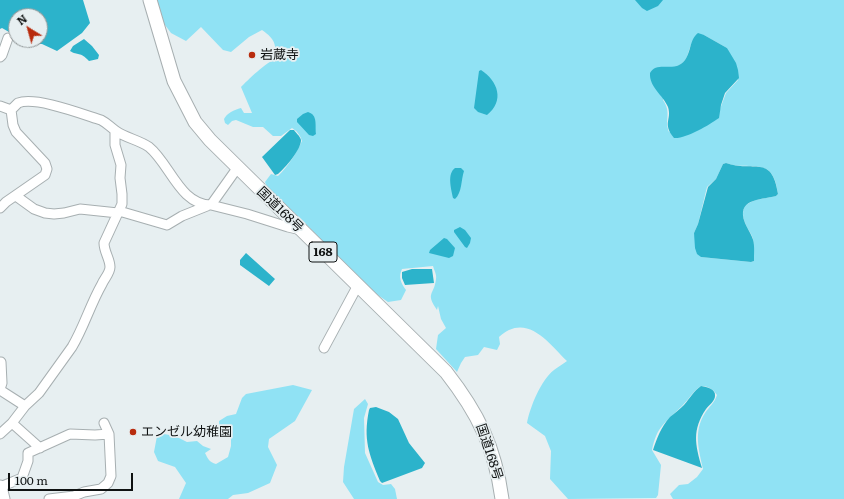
<!DOCTYPE html>
<meta charset="utf-8">
<style>
body{margin:0}
#map{position:relative;width:844px;height:499px;overflow:hidden;background:#e7eff1;font-family:Literata,serif}
canvas{display:block}
.north{position:absolute;left:8px;top:8px;width:40px;height:40px;box-sizing:border-box;background:#e7eff1;border:1px solid #919798;border-radius:50%;rotate:323deg;font-size:11px;font-weight:700;line-height:16px;text-align:center;color:#0f1212}
.north::after{content:'';display:block;margin:auto;width:14px;height:18px;background:#b82c0e;clip-path:polygon(50% 0,100% 100%,50% 72%,0 100%)}
.scale{position:absolute;left:8px;top:473px;width:125px;height:18px;box-sizing:border-box;border:2px solid #0f1212;border-top:0;padding-left:5px;font-size:12px;line-height:14px;white-space:nowrap;color:#0f1212;-webkit-text-stroke:3px #e7eff1;paint-order:stroke}
</style>
<div id="map">
<canvas width="844" height="499"></canvas>
<div class="north">N</div>
<div class="scale">100 m</div>
</div>
<script>
const ctx = document.querySelector('canvas').getContext('2d');
ctx.lineJoin = 'round';
function fillPath(path, color) { ctx.fillStyle = color; ctx.fill(path, 'evenodd'); }
function trace(path, color, width, dash) { ctx.strokeStyle = color; ctx.lineWidth = width; ctx.lineCap = dash ? 'butt' : 'round'; ctx.setLineDash(dash || []); ctx.stroke(path); }
function write(font, color, halo, rows, align = 'center') {
  ctx.font = font + ' Literata,"Noto Sans JP",serif'; ctx.lineWidth = 3.5; ctx.setLineDash([]); ctx.textBaseline = 'middle'; ctx.strokeStyle = halo; ctx.fillStyle = color; for (const [text, x, y, turn = 0] of rows) {
    ctx.save(); ctx.translate(x, y); ctx.rotate((+turn || 0) * Math.PI / 180); ctx.textAlign = isNaN(turn) ? turn : align; if (halo) ctx.strokeText(text, 0, 0); ctx.fillText(text, 0, 0); ctx.restore();
  }
}
fillPath(new Path2D(`
 M156,0h688v499h-171l-3,-5 9,-9 9,-1 9,-7 6,-8c-4,-19 -10,-37 2,-56 4,-6 10,-11 12,-18 -4,-6 -9,-9 -16,-9 -8,5 -12,13 -19,20 -17,17 -25,20 -30,44l9,15 -3,30 -2,3 -88,1 -18,-20 1,-28 -6,-15 -18,-13c3,-16 14,-43 27,-53 4,-3 9,-6 13,-9 -15,-14 -34,-42 -58,-31 -4,2 -7,4 -10,7l1,7 -3,6 -13,-3 -6,8 -13,2 -4,6 -4,9 -21,-23 2,-14 8,-7 -5,-9 -3,-13 -1,4c-12,-18 -3,-14 -1,-31 1,-4 -2,-9 -3,-13l-31,3c-4,8 -1,14 4,21l-5,10 -13,2 -22,-15 -57,-60 -42,-40 -2,-5 6,-8 7,2c10,-10 18,-22 24,-35 -2,-6 -5,-10 -10,-13l-11,8h-8l-10,-9h-10l-17,-7 -4,1 -4,4 -3,-2 -1,-4c3,-6 10,-9 17,-11l3,5h8l-11,-26c6,-6 26,-26 34,-27 1,-16 1,-20 -13,-30l-13,7 -18,15 -8,-2 -22,-23 -15,14 -15,-8 -9,-12zM704,35l23,13 11,32 -12,13 -6,16 -51,23c-5,-13 3,-18 -6,-32l14,-34c11,-4 10,-12 14,-21 2,-4 9,-8 13,-10zM726,163c26,9 47,-9 52,31l-2,2c-19,4 -41,4 -30,29 2,5 6,9 7,14 1,7 1,15 1,22l-3,1 -50,-5 -7,-24 4,-9 9,-37 9,-8 7,-15z
 M293,385l19,5 -17,31 -26,18 -1,8 9,18 -7,18 -22,10 -15,2 -5,4h-49l7,-16 -11,-16 -17,-6 -4,-9 3,-16 7,-2 11,2 12,6 10,-1 6,5 8,3 -6,4c3,6 4,9 11,11l12,-7 3,-11v-11c-8,-4 -12,-5 -12,-14l8,-5 9,-2 6,-16 4,-4z
 M365,399l3,5 -4,14 1,35 13,29 5,3 8,-1 4,5 2,10h-43l-11,-17 1,-15 10,-58z`), '#90e2f4');
fillPath(new Path2D(`
 M0,0h83l7,23 -8,10 -25,18 -15,-7h-9l-8,-4h15v-24h-24v20l-14,-8 -2,1z
 M635,0h28l-5,6 -11,5 -5,-3z
 M698,33l6,2 23,13 9,15 2,7 1,8 -14,15 -4,12 -2,13c-10,7 -33,21 -45,20 -12,-15 -2,-18 -6,-31 -5,-12 -19,-20 -18,-34 6,-11 20,-3 29,-8 13,-6 9,-25 19,-32z
 M84,39l8,7 7,9 -1,4 -9,2c-9,-10 -11,-5 -19,-10l3,-5z
 M481,70c17,11 24,31 6,45l-9,-3 -4,-4 5,-37z
 M308,112c10,3 7,13 8,22l-3,2 -4,-1 -12,-13v-3l6,-5z
 M290,130h4c2,3 6,6 7,10 0,10 -16,28 -23,34l-3,1 -13,-18z
 M726,163c27,10 46,-10 52,31l-2,2c-17,4 -40,3 -31,27 2,5 5,9 7,14 3,6 2,15 2,22v2l-3,1 -50,-5 -4,-3 -2,-6 -1,-15 4,-9 10,-37 8,-8 7,-15z
 M455,168h6l3,3c-3,9 -2,22 -9,28l-2,-1c-2,-10 -6,-24 2,-30z
 M460,227l5,3 6,8 -1,5 -3,5 -2,-1 -11,-15v-2z
 M444,238l3,1 8,9 -2,8 -4,2 -20,-5 1,-3z
 M246,253l29,26 -6,7 -29,-21v-5z
 M412,269h20l2,14 -29,2 -3,-7v-6z
 M701,386c6,1 15,3 14,10 0,5 -6,9 -9,13 -14,21 -11,35 -4,59l-49,-18c4,-12 8,-23 17,-33 5,-4 10,-8 14,-12 6,-7 10,-14 17,-19z
 M376,407l13,5 9,7 11,24 16,20 -3,5 -40,15 -2,-2c-11,-27 -17,-41 -11,-71l1,-2z`), '#2cb3cb');
const minor = new Path2D(`
 M0,57l2,-2 6,-17
 M0,106l11,4c2,-2 5,-5 7,-7 17,-7 64,11 83,17 6,3 9,7 15,11 10,7 23,9 33,16 21,17 31,58 62,58l27,-38
 M16,196l18,13 11,4 9,1 10,-1 16,-4 38,4
 M211,205l36,9 41,13 13,3
 M0,208l6,-6 39,-27 2,-6 -2,-6 -29,-31 -3,-7 -2,-15
 M119,211l48,14 15,-9 25,-10
 M324,348l34,-63
 M0,389l2,-6 -1,-21
 M0,390l25,16
 M12,423l28,25
 M0,434l12,-11 13,-17 14,-13 33,-46c12,-20 18,-42 30,-63 2,-5 8,-11 8,-17 0,-8 -6,-15 -6,-24l18,-39v-10l-2,-16 1,-13 -6,-20v-14
 M0,487l22,-9 6,-17v-8l42,-19 25,1 14,-1
 M49,499l25,-3 10,-4 17,-3 7,-6 3,-7 -2,-42 -5,-11`);
const highway = new Path2D(`
 M150,0l24,81 21,41 15,18 236,232c32,41 49,75 56,127
 M0,487l3,12`);
trace(minor, '#a7afb1', 11);
trace(highway, '#a7afb1', 15);
trace(minor, '#fff', 9);
trace(highway, '#fff', 13);
for (const [x, y, r, color] of [
 [252,55,4,"#b82c0e"],
 [133,432,4,"#b82c0e"]
]) { const dot = new Path2D(); dot.arc(x, y, r, 0, 2 * Math.PI); ctx.fillStyle = color; ctx.fill(dot); trace(dot, '#e7eff1', 1.5); }
for (const [x, y, w] of [
 [323,252,28]
]) { const box = new Path2D(); box.roundRect(x - w / 2, y - 10, w, 20, 3); ctx.fillStyle = '#e7eff1'; ctx.fill(box); trace(box, '#0f1212', 1); }
write('bold 12px', '#0f1212', null, [
 ["168",323,252]
]);
write('13px', '#0f1212', '#e7eff1', [
 ["岩蔵寺",260,55],
 ["エンゼル幼稚園",141,432]
], 'left');
write('13px', '#0f1212', '#e7eff1', [
 ["国道168号",280,210,44],
 ["国道168号",489,452,72]
]);
</script>
